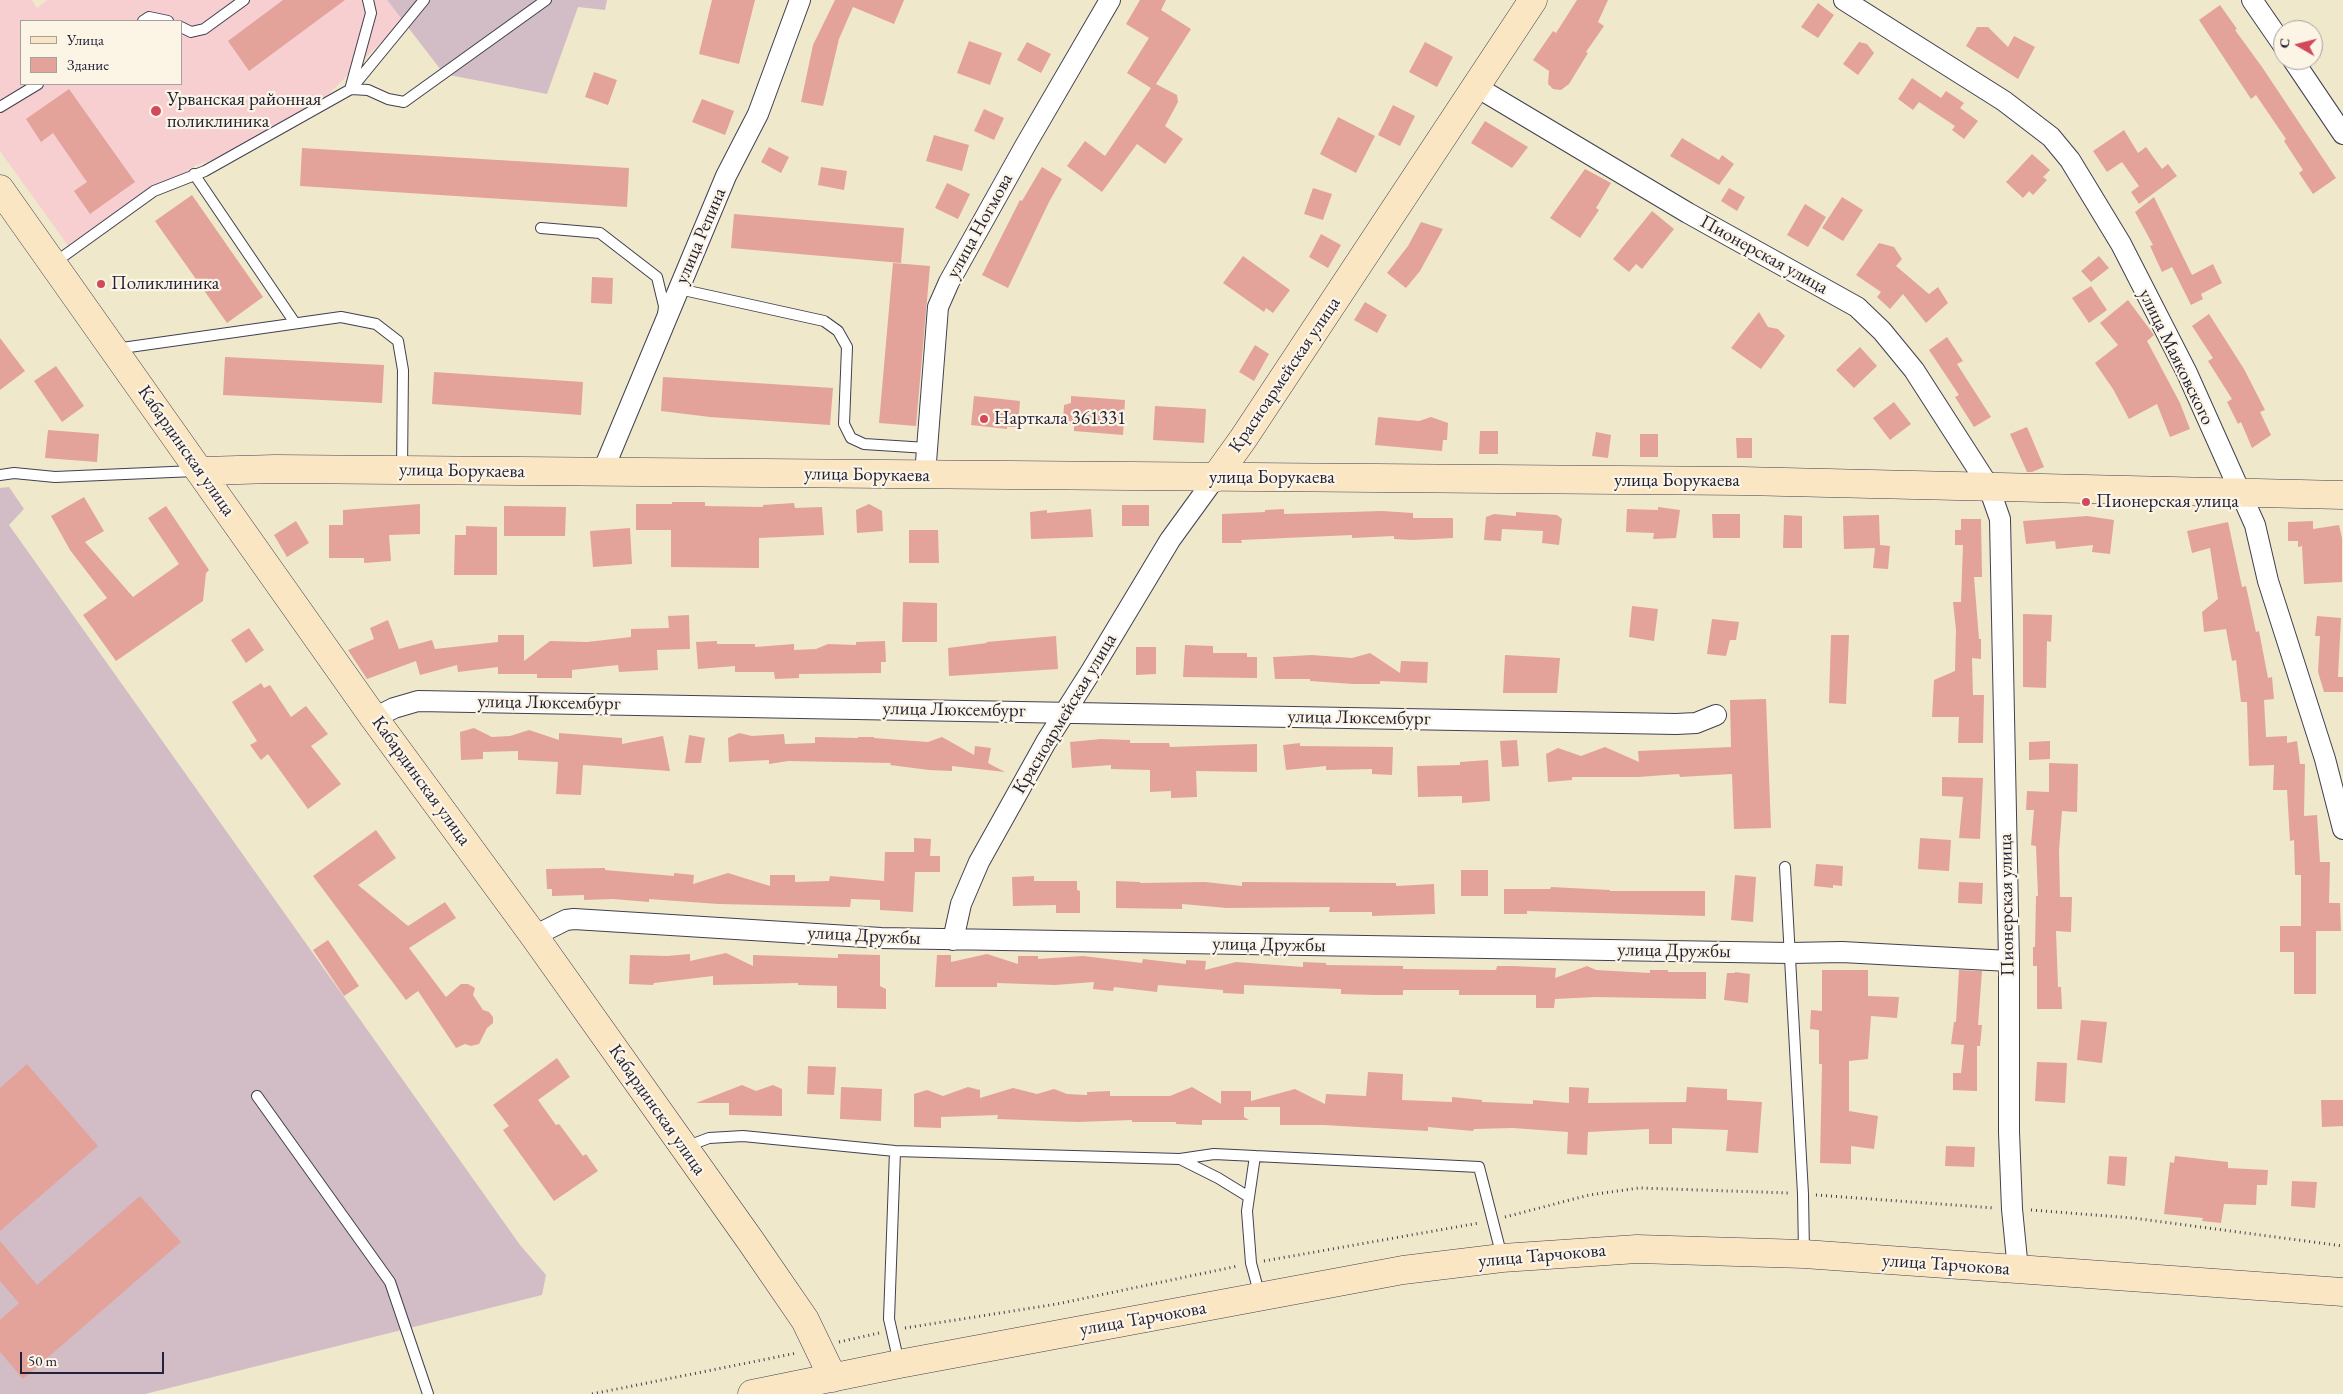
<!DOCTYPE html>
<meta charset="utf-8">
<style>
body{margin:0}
#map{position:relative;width:2343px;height:1394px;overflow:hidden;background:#efe8cb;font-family:"EB Garamond",serif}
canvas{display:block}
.legend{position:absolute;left:20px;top:20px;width:162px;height:65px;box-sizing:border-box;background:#fcf5e5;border:1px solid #a5a1a1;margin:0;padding:6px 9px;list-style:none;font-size:15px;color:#22223b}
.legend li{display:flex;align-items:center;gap:10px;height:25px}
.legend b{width:25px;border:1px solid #a5a1a1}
.north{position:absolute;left:2273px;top:20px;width:50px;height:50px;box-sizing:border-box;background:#fcf5e5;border:1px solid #a5a1a1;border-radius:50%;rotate:278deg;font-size:14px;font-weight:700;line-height:20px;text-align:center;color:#22223b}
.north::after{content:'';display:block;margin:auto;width:18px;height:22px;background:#d1495b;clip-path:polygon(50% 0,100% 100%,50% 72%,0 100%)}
.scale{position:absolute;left:20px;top:1352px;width:144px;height:22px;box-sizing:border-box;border:2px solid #22223b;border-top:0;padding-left:6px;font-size:15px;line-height:18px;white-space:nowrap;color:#22223b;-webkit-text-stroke:4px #fcf5e5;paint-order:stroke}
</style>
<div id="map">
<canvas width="2343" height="1394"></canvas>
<ul class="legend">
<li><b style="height:6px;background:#fbe6c4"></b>Улица</li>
<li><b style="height:14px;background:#e3a39b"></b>Здание</li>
</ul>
<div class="north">С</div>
<div class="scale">50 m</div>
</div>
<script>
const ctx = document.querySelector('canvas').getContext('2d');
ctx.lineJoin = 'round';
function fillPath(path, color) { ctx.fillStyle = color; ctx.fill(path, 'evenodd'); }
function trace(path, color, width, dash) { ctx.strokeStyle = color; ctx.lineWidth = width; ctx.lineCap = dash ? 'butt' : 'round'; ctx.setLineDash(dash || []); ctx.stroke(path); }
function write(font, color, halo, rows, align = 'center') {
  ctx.font = font + ' "EB Garamond",serif'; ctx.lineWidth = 4.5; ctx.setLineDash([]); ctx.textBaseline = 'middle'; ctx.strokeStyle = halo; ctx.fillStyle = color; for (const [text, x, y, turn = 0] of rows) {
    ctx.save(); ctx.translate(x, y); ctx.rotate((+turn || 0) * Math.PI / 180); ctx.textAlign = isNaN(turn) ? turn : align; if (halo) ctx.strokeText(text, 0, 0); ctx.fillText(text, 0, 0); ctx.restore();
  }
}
fillPath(new Path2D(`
 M0,0h32l5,8 10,-8h340l16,21 -109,107 -45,21 -53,16 -122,89 -74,-103zM21,21h160v63h-160z`), '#f7cfd1');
fillPath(new Path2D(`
 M387,0h220l-2,10 -27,-3 -31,87 -103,-20z
 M9,487l15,22 -15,16 511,720 26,30 -4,20 -397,99h-145v-906z`), '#d2bdc6');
fillPath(new Path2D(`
 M283,0h62l-96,71 -21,-30z
 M712,0h43l-16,64 -40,-10z
 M835,0h69l-10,24 -41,-17 -14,32 -16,67 -22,-4 12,-57z
 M1140,0h26l-5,10 30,19 -35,55 21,11 1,7 -13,24 18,13 -18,25 -28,-20 -35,48 -35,-26 18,-25 20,15 46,-68 -24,-15 22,-35 -23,-14z
 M1577,0h31l-10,22 6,4 -18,26 2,1 -19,31 -8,6 -8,-1 -5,-5 1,-13 -16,-11 20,-29 3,2z
 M1818,3l16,12 -16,23 -17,-11z
 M2220,5l17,24 -2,1 27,37 74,111 -23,16 -14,-21 4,-3 -19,-29 2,-2 -30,-44 -5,4 -52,-79z
 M1977,27h11l20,20 6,-11 21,11 -17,32 -52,-33z
 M969,41l33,12 -12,32 -33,-12z
 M1027,42l24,12 -10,19 -24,-13z
 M1425,42l28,15 -16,30 -28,-15z
 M1859,42l8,2 7,9 -16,22 -15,-11z
 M594,72l23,8 -9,25 -23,-8z
 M1912,78l29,20 5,-7 18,12 -4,5 18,13 -14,18 -12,-9 3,-4 -36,-24 -6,8 -15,-11z
 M69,89l66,93 -45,32 -16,-23 13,-9 -34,-49 -12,9 -15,-23z
 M702,99l32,12 -9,24 -33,-13z
 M1393,105l22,11 -15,30 -22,-11z
 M984,109l20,9 -10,22 -20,-9z
 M1338,117l37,19 -19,37 -36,-19z
 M1485,121l43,26 -16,21 -41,-25z
 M2124,130l14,23 8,-6 16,22 6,-5 9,12 -38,28 -8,-12 8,-6 -17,-24 -15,10 -14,-21z
 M934,135l35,10 -7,26 -36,-10z
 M1682,138l37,22 3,-5 12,9 -15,21 -49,-29z
 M769,147l20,10 -8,16 -20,-11z
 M302,148l327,20 -2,39 -327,-21z
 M2032,154l18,16 -7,7 4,3 -14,15 -4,-4 -6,7 -17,-16z
 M821,167l26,4 -3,19 -26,-5z
 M1042,167l20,12 -13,23 -41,86 -26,-13 38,-75 2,1z
 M1585,169l26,14 -15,25 3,2 -19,28 -30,-20z
 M947,183l23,11 -12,25 -23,-11z
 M1313,188l19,6 -9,26 -19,-6z
 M1729,188l16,9 -8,14 -16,-10z
 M192,195l71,102 -36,26 -72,-102z
 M1842,197l21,13 -20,31 -21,-13z
 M2154,197l38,78 21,-11 9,19 -21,11 2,5 -12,6 -19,-38 -10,5 -12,-26 3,-1 -18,-33z
 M1805,204l21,13 -18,30 -21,-12z
 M1652,211l22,18 -32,40 -6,-5 -7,8 -16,-13z
 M734,214l170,14 -3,35 -170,-15z
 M1421,222l22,7 -23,42 -14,17 -19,-15 21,-27z
 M1321,234l20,11 -13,23 -19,-11z
 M1879,243l15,4 8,12 -6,7 33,28 9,-7 10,16 -22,20 -23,-29 -13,15 -13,-12 4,-5 -25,-17z
 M1243,256l47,34 -17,23 -7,-5 -2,4 -41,-29z
 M2099,256l10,12 -18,14 -10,-11z
 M893,263l37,3 -14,160 -37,-3z
 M592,277l21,1 -1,26 -21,-1z
 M2091,286l16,24 -18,13 -17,-25z
 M2128,300l26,35 -7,6 33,62 10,26 -20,8 -13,-33 -28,15 -16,-30 -18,-26 23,-18 -18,-22z
 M1365,302l22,13 -10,18 -23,-13z
 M1759,312l9,15 10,2 7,7 -24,33 -30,-21z
 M2209,314l35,55 21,41 -5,2 11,23 -19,13 -11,-26 -3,2 -11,-22 5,-3 -24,-38 5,-3 -21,-32z
 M1947,337l16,24 -6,3 34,53 -17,10 -19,-30 4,-2 -30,-45z
 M0,338l25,33 -25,19z
 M1255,345l14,9 -15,27 -15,-9z
 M1860,347l17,19 -23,22 -18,-18z
 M225,357l159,8 -2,38 -159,-8z
 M56,366l28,40 -22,16 -28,-41z
 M434,372l149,10 -2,33 -149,-11z
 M663,377l170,11 -3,37 -120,-8 -49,-6z
 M974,396l46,5 -2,26h-11v2l-36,-4z
 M1071,396l54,4 -2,35 -49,-4v-6l-11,-1 1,-19 7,-2z
 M1894,402l17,22 -21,16 -17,-22z
 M1155,406l51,3 -2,34 -51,-3z
 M1378,417l41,4 12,-4 17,6 -1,17h-4l-1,11 -67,-6z
 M2027,427l17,40 -12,5h-5l-17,-38z
 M48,430l51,4 -2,28 -52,-4z
 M1480,431h18v23h-19z
 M1596,432l15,3 -3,23 -16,-2z
 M1640,434h18v23h-18z
 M1736,438h16v20h-15z
 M84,497l20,34 -19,11 48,55 46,-33 -31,-46 18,-12 43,64 -3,3 -3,28 -87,60 -33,-46 24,-17 -37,-48 -19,-34z
 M672,502h33v4l58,1v-2l31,-2 1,5 27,-1 2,28 -65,3v30l-88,-1v-37h-35v-26h36z
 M420,504v30l-31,1 2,26 -27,2v-5h-35v-33h14v-15z
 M869,504l13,7 1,20 -26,2 -1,-23z
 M1122,505h27v21h-27z
 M504,506l62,1 -1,29h-61z
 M1658,507l22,3 -4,28 -23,1 1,-6 -28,-1 1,-23 31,1z
 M1091,509l2,28 -62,2 -1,-27 17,-2v3z
 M1284,509v5l98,-3 31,2v5h40v20l-41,2 -18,-1v-3l-42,2v-3l-111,5 1,3h-20v-29l43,-2v-2z
 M1516,512l41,3 5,4 -3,26 -17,-2 1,-12 -41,-2 -1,12 -17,-1 2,-23 8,-3 22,2z
 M1712,514h28v24h-27z
 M1784,515l18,1v32h-19z
 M1879,515l1,30 10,1 -2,23 -15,-1 2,-20 -31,1 -1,-33z
 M2087,516l27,4 -4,34 -18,-2 1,-7 -37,4 -1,-8 -29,3 -3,-23z
 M1961,519h20l1,58h-8l5,62h2v20l-9,-1 1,37h11l-1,48h-25l1,-26h-27l2,-37 21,-9 1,-41 -3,-28h8l2,-57h-8v-15h6z
 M296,521l13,22 -22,14 -13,-22z
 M2313,521v8l26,-4 3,13v44l-38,2 -2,-38 -4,1v-6h-10v-19z
 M2228,522l14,65 4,-1 10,46 3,-1 9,47 4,-1 2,22 -10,1 2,37 21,-1v7l10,-2 3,23h5l-1,52 13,-1 3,47h10l-1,41h11l1,28h-25v63h-22v-42h-14v-26h21v-51h-6l-1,-35 -4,1 -3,-51h-14l1,-25 -25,1 -2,-64h-6l-5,-42 -4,1 -6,-32 -22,3 -2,-20 16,-13 -8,-51 -18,5 -5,-22z
 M466,526l31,1v48h-43l1,-40h11z
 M630,528l2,36 -39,3 -3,-36z
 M909,530h29l1,33h-30z
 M903,602l34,1v39h-35z
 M1632,606l26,3 -4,32 -25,-4z
 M2023,614l29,1 -1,27 -4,-1 -1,47 -23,-1z
 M689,615l1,34 -33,1 1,20 -39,2 -1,-7 -46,5v8h-35v-4h-39v-7l-40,5 -1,-7 -37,10 -4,-14 -49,18 -19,-29 26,-11 -4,-11 18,-8 11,29 33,-9 3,9 63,-7v-7h26v26l26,-20 37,1 44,-5v-8l38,-1 -1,-12z
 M2317,616l24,2 -3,59h5v15h-19l-6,-20 2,-36h-5z
 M1712,619l27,3 -3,18h-6l-4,16 -19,-2z
 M249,628l15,22 -18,13 -15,-23z
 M1831,635h18l-3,69 -17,-1z
 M1056,636l2,33 -109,7 -1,-28 39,-5 -1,-1z
 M717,641v3h38v3l39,-3v6l22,-1 12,-5 28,1v-3l29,-1 1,21h-5v11l-82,1v4l-24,1 -1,-7h-39v-6l-37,3 -2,-27z
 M1185,645l28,1v7h34v4h10v21l-74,-1z
 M1136,647h20v27l-20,1z
 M1370,653l30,20 1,-12 27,1 -1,21 -47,-2v3h-27l-43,-3v-2h-35l-2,-22 39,-2 40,3z
 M1505,655l55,3 -3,35h-54z
 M261,683l3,5 6,-3 21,32 15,-11 22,28 -17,12 30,38 -33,25 -40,-55 -7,6 -11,-15 7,-4 -25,-39z
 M1766,699l5,129 -37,1 -2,-55 -52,3 -1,-3 -41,3h-66v3l-24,2 -2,-28 12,-6 23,8 24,-9 34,15 -1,-11 93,-4 -1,-47z
 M474,728l18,9 18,-1 19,-6 30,10v-7l63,5v6l41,-8 7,35 -87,-6 -2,30 -25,-1 2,-32 -40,-2v-9l-35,1v7l-22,1 -1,-28z
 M739,733l13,3 32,-2 1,10 30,-1v-6l43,1v-1h16v1l54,4 14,-5 32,18 1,-9 16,2 -3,15 17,9 -53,-6v5l-23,-1 -39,-5 1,-2 -103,-2 -19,3v-4l-40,2 -1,-24z
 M689,735l16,3 -4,25h-16z
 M1101,739l29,1v3h39l1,4 87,-3v28l-61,-1 1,26 -26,1v-7l-21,1v-22l-39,-1v-4l-39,3 -2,-26z
 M1517,740l2,26 -17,1 -2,-26z
 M2050,741v18l-21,1v-18z
 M1300,743v3l93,1 -1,28 -20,-1v-5l-46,1v-4l-40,4 -3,-25z
 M1488,760l2,41 -28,2v-7l-44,1 -1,-31 43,-1v-3z
 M2049,763l29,1 -1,48 -15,-1 -3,40 1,46h12l-1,35 -15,-1 2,56h3l1,22h-25v-43h-4v-19h2l1,-51h2l-2,-50 -5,-1 3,-35h-8l1,-19 22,1z
 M1942,777l41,1 -3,61 -21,-1 4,-41 -21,-1z
 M376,830l20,28 -38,27 50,41 37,-24 11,16 -47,30 37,49 15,-13h7l7,4 -2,7 10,15 6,2 4,5v6l-6,5 -8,16 -8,2 -6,-2 -9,4 -38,-57 -12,9 -93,-124z
 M914,838l17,1 -1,17h10v16h-25l-2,40 -33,-2v-10l-29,-1 -1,8 -132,-3 -69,-5v3l-36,-3 -29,1v-5l-32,1v-7h-5l-1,-20 59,-1v2l69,6v-3l20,2 -1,9 35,-11 42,13v-11h25v7l34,-1 1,-5 54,5 1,-29h29z
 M1920,838l31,2 -2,31 -31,-2z
 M1816,864l27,2 -1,20 -9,-1v3l-19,-2z
 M1461,870h27v26h-27z
 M1735,875l21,2 -3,45 -22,-2z
 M1034,876v5h43v9l3,1v22h-24v-8l-43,1 -1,-29z
 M1116,881l24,1v1l65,-1 37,4v-4l154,1v3l38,-2 1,30 -63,2v-4h-43l1,-5 -103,1 -45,-4v5l-66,-1z
 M1959,882l24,1 -1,21 -24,-1z
 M1551,887l59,3v1h95v25l-178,-5v3h-23v-25h46z
 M328,940l31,46 -15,10 -31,-46z
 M726,953l27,13v-11l85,3v-4l42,1v31l6,3v20l-49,-1v-22l-39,-1v-2l-85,2v-9l-59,7 -1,2 -24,-1 1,-29 37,1 23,-2v7z
 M987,954l31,10v-8h20v3l45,-3 59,7 1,-4 43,5v-4l20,1 -1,9 31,-8 67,5v-5l23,1v2l77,1v3l93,1 1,-4h16l43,2 -1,10 32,-12 9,4 54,3v-3h18v2h38v27l-110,-2 -41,2 -1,9h-18v-13h-77v-5h-56v5h-28l-34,-1v-5l-97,-4v9l-21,-1v-3l-65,-5 -1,7 -43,-5 -1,4 -20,-2 1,-7 -39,3 -58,-2v4h-62l2,-32h14v7z
 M1822,970h46v26l31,1 -2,21 -26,-2 -3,43 -19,2v50l29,5 -4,33 -23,-3v18l-31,-1 2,-99h-3v-34l-9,-1 1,-19 11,1z
 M1959,970l23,1 -4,54h4l-2,21h-3v45l-24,-1v-17h8l3,-28 -13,-1 3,-22h2z
 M1735,972l15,2 -2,29 -24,-3 3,-27h8z
 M2081,1020l26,2 -5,41 -25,-3z
 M557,1058l13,19 -32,23 18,25 3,-1 24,32 3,-2 12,17 -44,30 -51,-71 6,-4 -16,-21z
 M2037,1062l30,1 -2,40 -30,-2z
 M27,1064l71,82 -98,85v-143z
 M808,1066l28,1 -2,28 -27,-1z
 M1368,1072l35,2 -1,26 50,2v-5l30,3v2l51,2v-4l36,3v-16l20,1 -1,15 98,-1 1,-15 40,2v11l35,2 -4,51 -32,-2 2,-21 -56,-2v16h-23v-15l-61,3 -1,23 -20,-1 1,-22 -55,-4 -39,1 -1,2 -45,-4v4l-104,-6h-44v-18h-36v10l5,3h-47v5l-26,-1v-2h-44v-2l-54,2 -81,-3 1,-4 -57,2v11l-27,-1v-33l13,-4 16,6 25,-9 12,3v8l33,-10 24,6 17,-5 13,5 20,1v-3l23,-1v5h60l22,-9 29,17v-13h30v10l44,-12 30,15 1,-10 40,2z
 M742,1085l14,6 17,-6 9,4v27l-53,-1v-12h-33z
 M841,1087l41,2 -1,32 -41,-2z
 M2321,1100h22v26l-21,1z
 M1946,1146l29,1 -1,20 -29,-1z
 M2109,1156l18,1 -2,29 -18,-2z
 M2175,1156l53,6v6l40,2 -1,15h-10l-1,20 -32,-1 -3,19 -19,-2 1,-3 -39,-4 6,-52 4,1z
 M2292,1181l25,1 -2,26 -24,-2z
 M140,1196l41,46 -158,137 -23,-27v-32l19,-17 -19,-22v-40l37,44z`), '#e3a39b');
const lane = new Path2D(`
 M143,21l6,-4 19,4
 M181,27l10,5 13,-3 40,-29
 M351,86l20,-73 -3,-13
 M351,89l73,-89
 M0,107l38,-23
 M194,174l101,149
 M541,228l59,5 57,44 7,29 -1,9
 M54,263l100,-72 51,-20 146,-82 17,1 20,9 16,3 142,-102
 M679,289l145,32 14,10 9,16 -3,77 7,14 13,6 63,4
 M115,349l226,-32 35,7 22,17 5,29 -1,100
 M0,475l14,-2 41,4 140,-6
 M1785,867l18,327 1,59
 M257,1096l133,186 38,112
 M685,1147l24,-9 34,-2 152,15 285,8 34,-5 265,13 23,90
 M895,1151l-6,168 10,44
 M1255,1156l-8,55 4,52 9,33
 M1180,1159l38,19 31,19`);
const street = new Path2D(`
 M1844,0l160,101 47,36 19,23 51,84 66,129 68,152 13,56 57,178 18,70
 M2252,0l31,45
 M2293,60l50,74
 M1475,86l213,127 169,94 25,24 32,39 74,115 12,34 9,442v171l3,77 6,61
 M602,473l124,-297 32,-62 42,-114
 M925,475l13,-168 11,-25 76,-136 85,-146
 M374,718l20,-10 24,-7 1258,23 20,-1 20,-8
 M534,936l32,-16 8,-1 307,19 909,15 52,-1 167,9
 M953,940l8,-36 18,-42 67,-120 44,-69 80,-133 45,-62`);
const secondary = new Path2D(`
 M0,189l374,529 160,218 216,304 55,80 28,58
 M201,471l74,-2 1467,12 601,14
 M1215,478l28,-39 290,-439
 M752,1394l147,-30 504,-94 99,-12 135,-9 167,5 539,38`);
trace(lane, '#414051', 12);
trace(street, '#414051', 22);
trace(secondary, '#414051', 29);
trace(new Path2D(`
 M1816,1195l179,13
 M2031,1210l102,8 210,28
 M1505,1217l84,-22 50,-7 151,5
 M1264,1261l215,-38
 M905,1328l152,-24 181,-38
 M839,1342l40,-9
 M592,1394l205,-41`), '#414051', 3, [1, 4]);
trace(lane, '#fff', 10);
trace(street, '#fff', 20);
trace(secondary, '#fbe6c4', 28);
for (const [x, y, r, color] of [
 [156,111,6,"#d1495b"],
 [101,284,5,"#d1495b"],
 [984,419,5,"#d1495b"],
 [2086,502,5,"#d1495b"]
]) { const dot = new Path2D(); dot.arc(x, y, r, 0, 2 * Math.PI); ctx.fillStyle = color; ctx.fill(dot); trace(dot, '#fcf5e5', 2); }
write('19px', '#22223b', '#fcf5e5', [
 ["Урванская районная",167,100],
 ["поликлиника",167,122],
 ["Поликлиника",111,284],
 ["Нарткала 361331",994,419],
 ["Пионерская улица",2096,502]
], 'left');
write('19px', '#22223b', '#fcf5e5', [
 ["улица Ногмова",980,226,-61],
 ["улица Репина",701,236,-67],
 ["Пионерская улица",1764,255,29],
 ["улица Маяковского",2176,357,64],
 ["Красноармейская улица",1285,375,-56],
 ["Кабардинская улица",186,451,55],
 ["улица Борукаева",462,471,1],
 ["улица Борукаева",867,475,1],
 ["улица Борукаева",1272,478],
 ["улица Борукаева",1677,481],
 ["улица Люксембург",549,703,1],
 ["улица Люксембург",954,710,1],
 ["Красноармейская улица",1065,714,-59],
 ["улица Люксембург",1359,718,1],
 ["Кабардинская улица",421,781,54],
 ["Пионерская улица",2007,905,-91],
 ["улица Дружбы",864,936,3],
 ["улица Дружбы",1269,945,1],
 ["улица Дружбы",1674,951,1],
 ["Кабардинская улица",657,1110,55],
 ["улица Тарчокова",1542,1256,-5],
 ["улица Тарчокова",1946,1265,4],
 ["улица Тарчокова",1143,1319,-10]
]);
</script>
